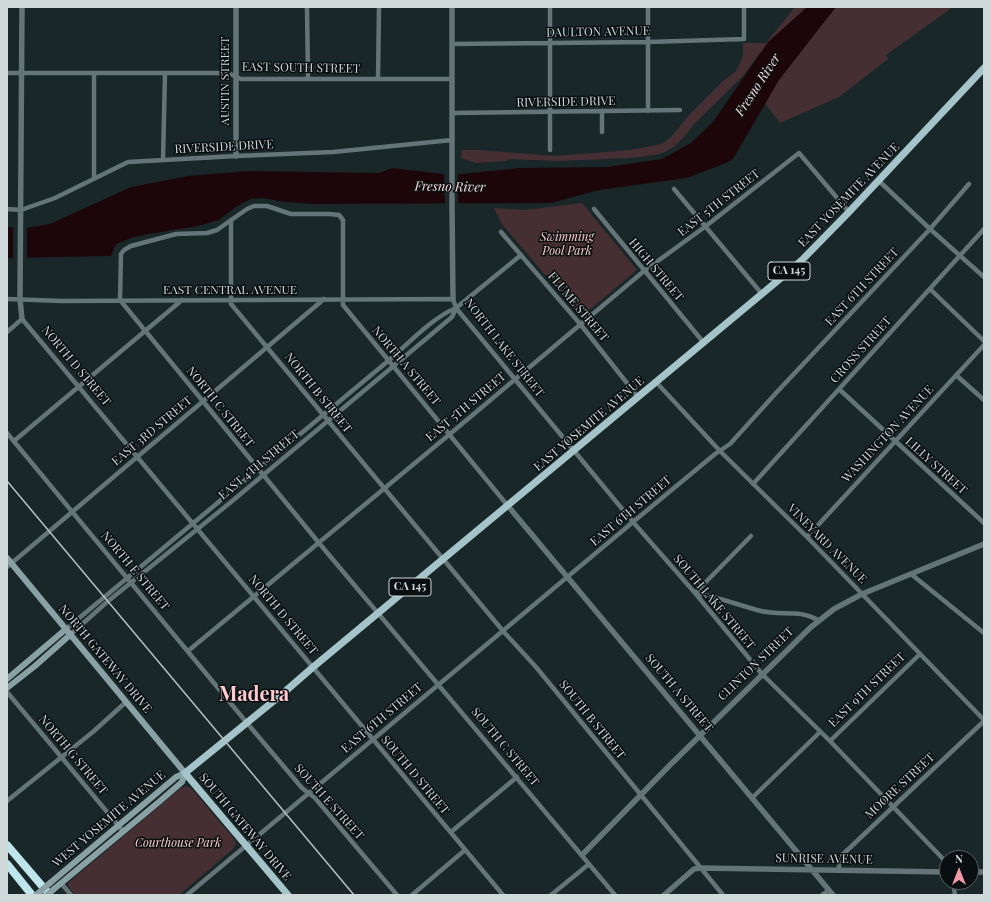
<!DOCTYPE html>
<style>
body{margin:0}
#map{position:relative;width:991px;height:902px;overflow:hidden;background:#192729;font-family:"Playfair Display",serif}
canvas{display:block}
.frame{position:absolute;inset:0;border:8px solid #d0d9da;pointer-events:none}
.north{position:absolute;left:939px;top:850px;width:40px;height:40px;box-sizing:border-box;background:#090f10;border:1px solid #596061;border-radius:50%;rotate:0deg;font-size:11px;font-weight:700;line-height:16px;text-align:center;color:#d0d9da}
.north::after{content:'';display:block;margin:auto;width:14px;height:18px;background:#f39aa8;clip-path:polygon(50% 0,100% 100%,50% 72%,0 100%)}
</style>
<div id="map">
<canvas width="991" height="902"></canvas>
<div class="frame"></div>
<div class="north">N</div>
</div>
<script>
const ctx = document.querySelector('canvas').getContext('2d');
ctx.lineJoin = 'round';
function fillPath(path, color) { ctx.fillStyle = color; ctx.fill(path, 'evenodd'); }
function trace(path, color, width, dash) { ctx.strokeStyle = color; ctx.lineWidth = width; ctx.lineCap = dash ? 'butt' : 'round'; ctx.setLineDash(dash || []); ctx.stroke(path); }
function write(font, color, halo, rows, align = 'center') {
  ctx.font = font + ' "Playfair Display",serif'; ctx.lineWidth = 3; ctx.setLineDash([]); ctx.textBaseline = 'middle'; ctx.strokeStyle = halo; ctx.fillStyle = color; for (const [text, x, y, turn = 0] of rows) {
    ctx.save(); ctx.translate(x, y); ctx.rotate((+turn || 0) * Math.PI / 180); ctx.textAlign = isNaN(turn) ? turn : align; if (halo) ctx.strokeText(text, 0, 0); ctx.fillText(text, 0, 0); ctx.restore();
  }
}
fillPath(new Path2D(`
 M795,7h158l-67,48 2,4 -49,38 -59,26 -34,-45 16,-28 -19,26 -49,48 -9,12 -10,10 -10,6 -10,3 -25,3 -71,3 -49,-2 -5,2 -29,2 -15,-5 1,-8h17l77,6 74,-6 32,-6 10,-8 17,-21 33,-33 14,-11 7,-15v-13h23z
 M582,203l55,67 -56,47 -80,-94 -7,-15 31,2z
 M186,786l5,2 44,52 1,4 -3,5 -54,46h-104l-7,-9v-3l113,-95z`), '#462f32');
fillPath(new Path2D(`
 M807,7h29l-57,73 -46,79 -7,4 -39,15 -88,12 -48,13 -237,1 -29,-2 -23,-4 -11,1 -14,7 -18,14 -21,6 -50,8 -17,4 -15,6 -5,12 -104,2v-31l19,1 24,-4 81,-37 57,-11 60,-5 131,2 13,-5 60,7 67,-7 88,-1 55,-8 29,-16 22,-21 55,-80z`), '#1c060a');
fillPath(new Path2D(`
 M444,172h14v34h-13z
 M13,225l14,1v34h-14z`), '#192729');
trace(new Path2D(`
 M307,7l1,72
 M550,7v143
 M452,44l196,-2 96,-3v-32
 M7,73h221l13,6h211
 M94,73v106
 M378,79l1,-72
 M602,111v21
 M648,111v-104
 M452,113l228,-3
 M163,160l2,-87
 M878,180l52,49 54,48
 M674,189l88,105
 M7,209l14,1 34,-12 73,-36 108,-6 97,-4 119,-12
 M594,209l110,134
 M231,220v84l272,327 33,36 187,228
 M501,232l80,93 57,72
 M930,289l54,52
 M7,299l55,2 391,-2 3,9 177,214 62,71 67,81 68,67 117,122
 M7,332l15,-13 481,576
 M956,375l28,25
 M656,382l64,69 87,86 177,183
 M839,389l145,134
 M7,433l240,290 55,65 13,10 82,97
 M14,441l168,-141
 M753,484l231,-255
 M508,506l-165,-201v-85l-4,-5 -9,-1h-39l-24,-8h-13l-7,3 -30,21 -10,3 -31,1 -45,12 -7,4 -3,4 -1,46 199,243 296,352
 M807,537l177,-192
 M7,567l317,-268
 M911,574l73,59
 M695,593c23,4 43,12 66,18 21,5 38,-2 57,9
 M695,593l56,-57
 M66,629l322,-268c19,-16 45,-44 68,-53l65,-53
 M71,634l36,-32 124,-100 196,-164 25,-21 4,-9
 M188,651l262,-217 194,-163 62,-45 93,-73 50,59
 M7,692l116,139
 M830,741l90,-87
 M752,798l68,-66
 M7,801l87,-70 32,-29
 M451,832l66,-55
 M839,870v-12l145,-137
 M953,882l2,13
 M61,883l10,12
 M187,895l446,-373 82,-68 15,-10 46,-51 154,-164 39,-45
 M412,895l53,-45
 M551,895l38,-31
 M822,895l7,-5`), '#657476', 4.5);
trace(new Path2D(`
 M22,7l-2,292 2,20
 M452,7v199l1,93
 M236,156v-149
 M508,506l325,389
 M582,855l88,-90 141,-138 23,-18 28,-15 122,-50
 M971,872h13
 M664,895l30,-26 6,-1 247,4`), '#657476', 5.5);
trace(new Path2D(`
 M7,558l178,215
 M7,679l59,-50
 M7,688l28,-22 36,-32
 M50,883l126,-106 9,-4
 M54,889l106,-88 22,-19 3,-9`), '#89a1a5', 6);
trace(new Path2D(`
 M288,895l-103,-122 96,-78 31,-27 475,-395 17,-15 45,-46 135,-144`), '#a5c4ca', 7);
trace(new Path2D(`
 M7,845l42,49
 M7,864l25,31`), '#bee5eb', 8);
trace(new Path2D(`
 M7,481l347,414`), '#b6bfc1', 1.5);
trace(new Path2D(`
 M36,895l14,-12
 M47,895l7,-6`), '#89a1a5', 6);
for (const [x, y, w] of [
 [789,271,42],
 [410,587,42]
]) { const box = new Path2D(); box.roundRect(x - w / 2, y - 9, w, 18, 3); ctx.fillStyle = '#090f10'; ctx.fill(box); trace(box, '#d0d9da', 1); }
write('bold 11px', '#d0d9da', null, [
 ["CA 145",789,271],
 ["CA 145",410,587]
]);
write('12px', '#d0d9da', '#090f10', [
 ["DAULTON AVENUE",598,32,-1],
 ["EAST SOUTH STREET",301,68,1],
 ["AUSTIN STREET",225,81,-90],
 ["RIVERSIDE DRIVE",566,102,-1],
 ["RIVERSIDE DRIVE",224,147,-3],
 ["EAST YOSEMITE AVENUE",849,195,-46],
 ["EAST 5TH STREET",719,203,-38],
 ["HIGH STREET",656,270,50],
 ["EAST 6TH STREET",862,287,-47],
 ["EAST CENTRAL AVENUE",230,290],
 ["FLUME STREET",578,307,50],
 ["NORTH LAKE STREET",504,348,52],
 ["CROSS STREET",861,350,-48],
 ["NORTH D STREET",76,366,50],
 ["NORTH A STREET",406,366,50],
 ["NORTH B STREET",318,393,51],
 ["NORTH C STREET",220,407,51],
 ["EAST 5TH STREET",466,407,-40],
 ["EAST YOSEMITE AVENUE",589,424,-40],
 ["EAST 3RD STREET",152,431,-40],
 ["WASHINGTON AVENUE",888,434,-47],
 ["EAST 4TH STREET",259,465,-40],
 ["LILLY STREET",936,466,42],
 ["EAST 6TH STREET",631,511,-40],
 ["VINEYARD AVENUE",827,544,45],
 ["NORTH E STREET",135,571,50],
 ["SOUTH LAKE STREET",714,602,50],
 ["NORTH D STREET",283,615,50],
 ["NORTH GATEWAY DRIVE",105,659,50],
 ["CLINTON STREET",756,664,-44],
 ["EAST 9TH STREET",867,690,-44],
 ["SOUTH A STREET",679,693,50],
 ["EAST 6TH STREET",382,718,-40],
 ["SOUTH B STREET",592,720,51],
 ["SOUTH C STREET",505,747,50],
 ["NORTH G STREET",73,755,50],
 ["SOUTH D STREET",415,775,50],
 ["MOORE STREET",900,786,-43],
 ["SOUTH E STREET",329,802,48],
 ["WEST YOSEMITE AVENUE",109,819,-40],
 ["SOUTH GATEWAY DRIVE",245,827,50],
 ["SUNRISE AVENUE",824,859,1]
]);
write('italic 12px', '#fdccd2', '#090f10', [
 ["Swimming",567,237],
 ["Pool Park",567,251],
 ["Courthouse Park",178,843]
]);
write('italic 13px', '#ffd9dd', '#090f10', [
 ["Fresno River",758,85,-57],
 ["Fresno River",450,187,1]
]);
write('bold 20px', '#fecad0', '#090f10', [
 ["Madera",254,695]
]);
</script>
